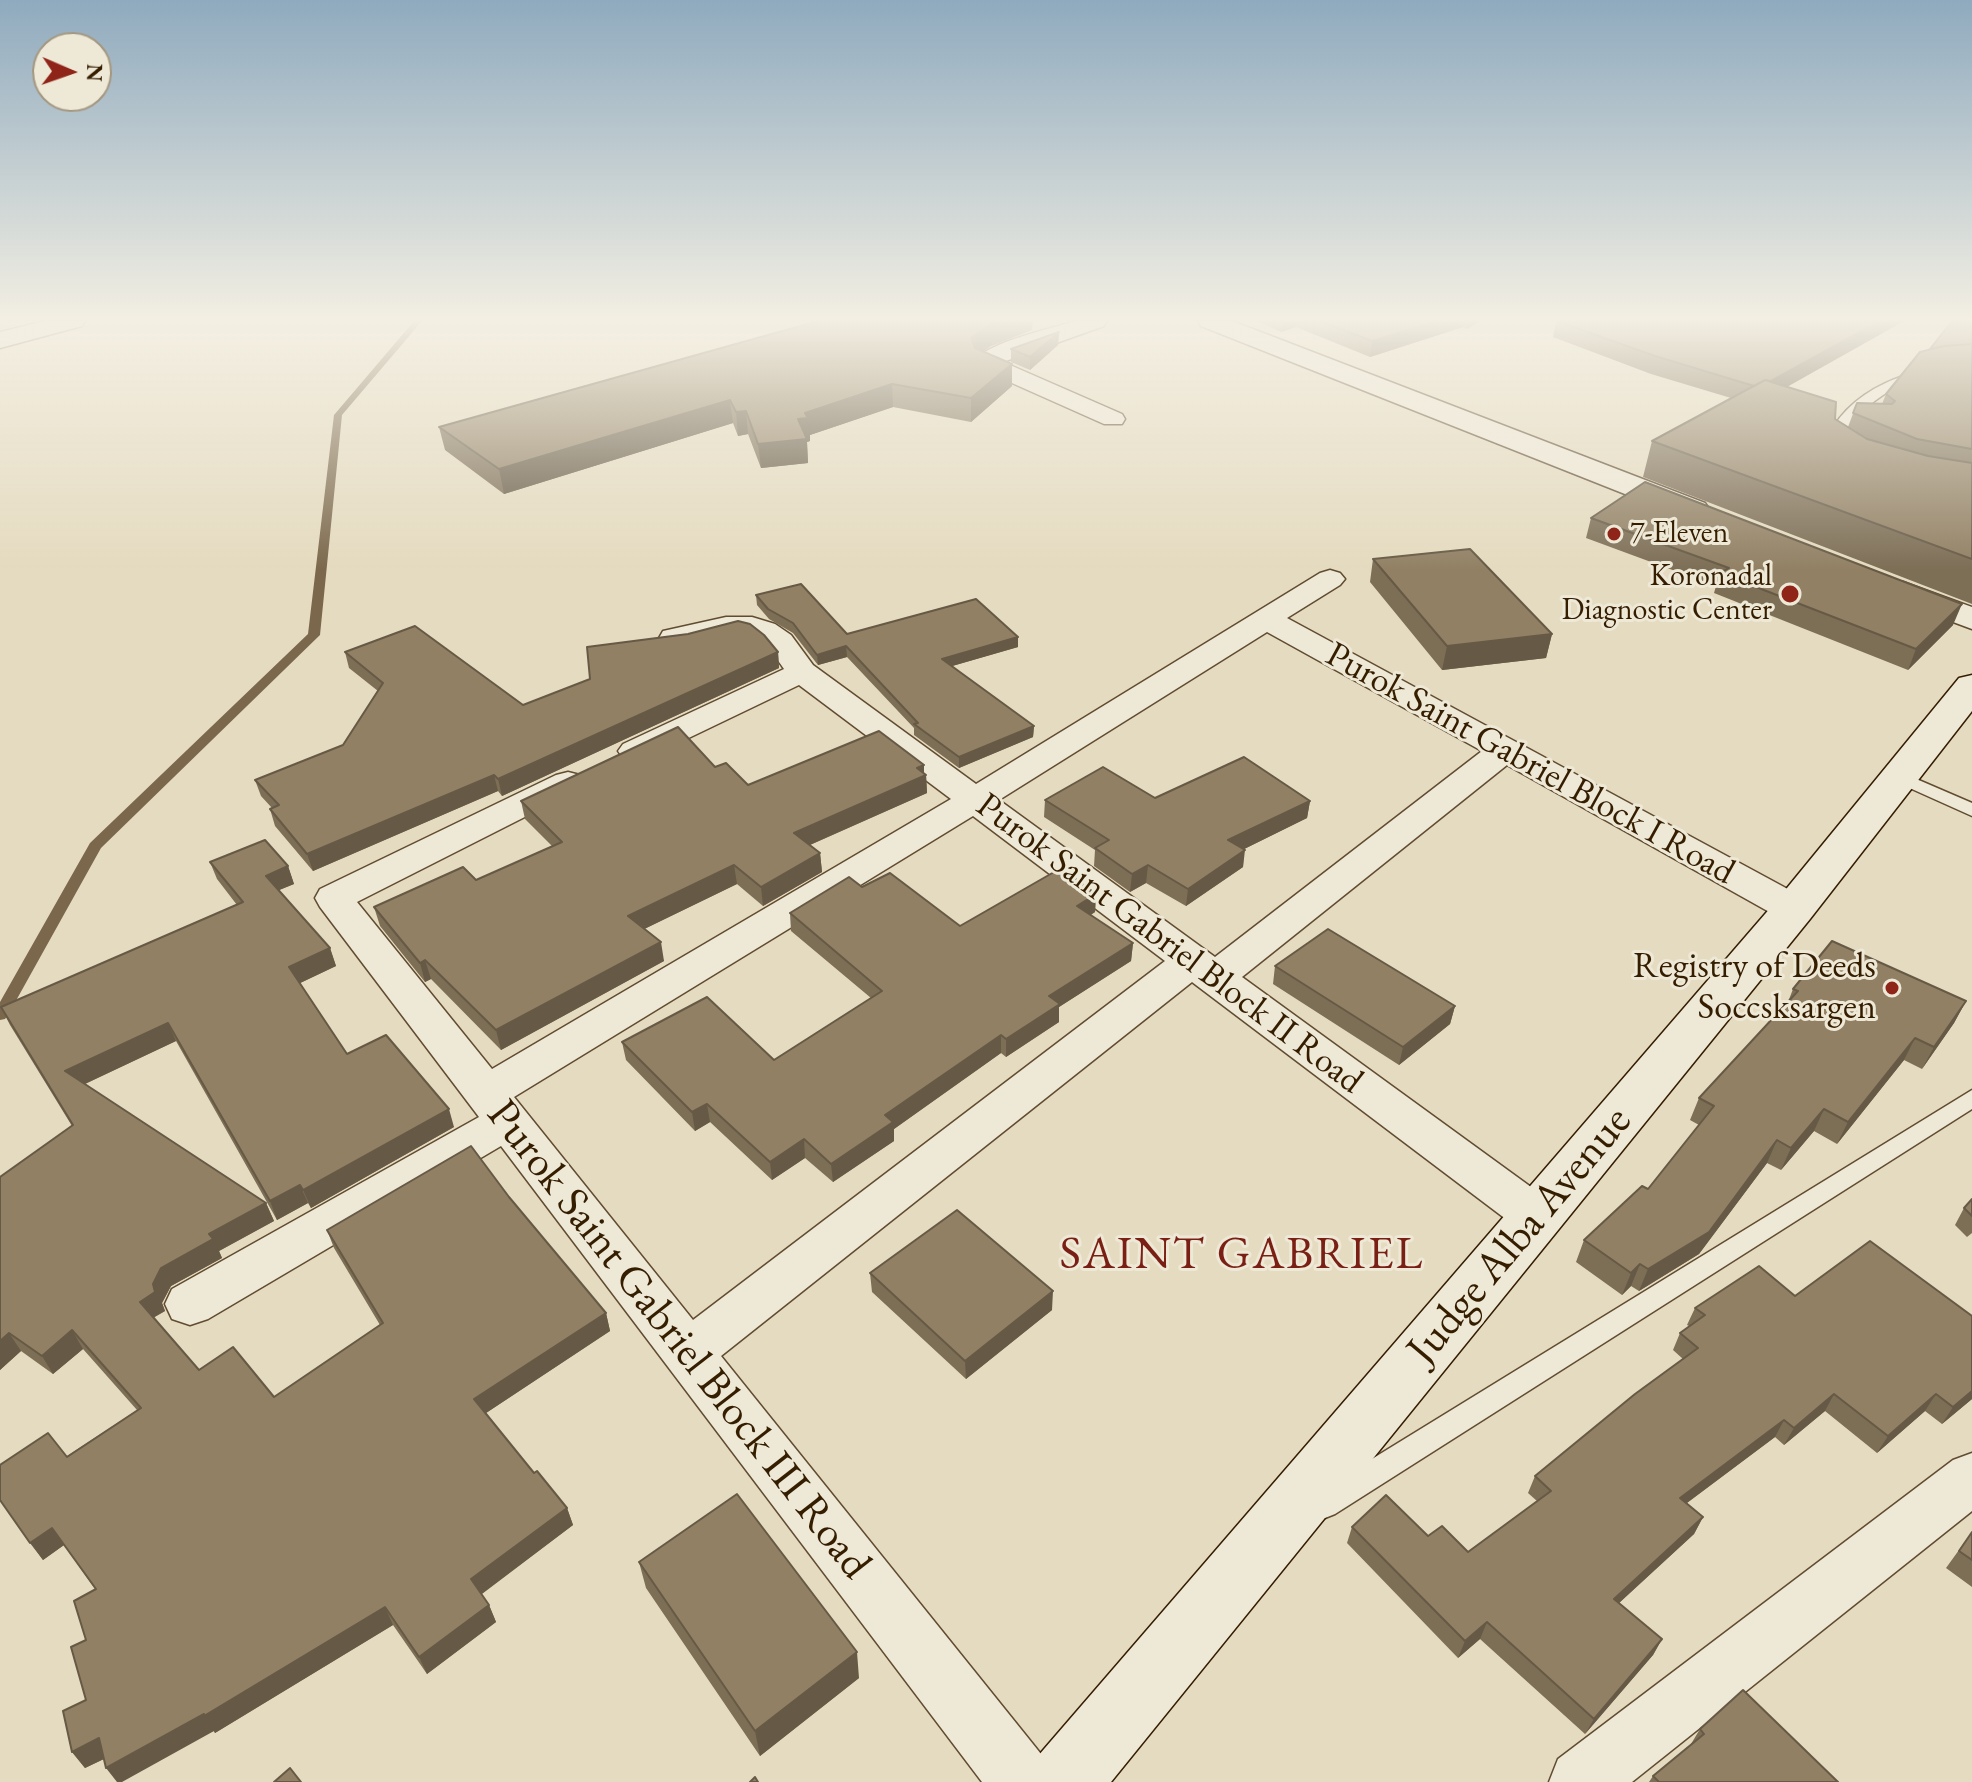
<!DOCTYPE html>
<style>
body{margin:0}
#map{position:relative;width:1972px;height:1782px;overflow:hidden;background:#e5dbc0;font-family:"EB Garamond",serif}
canvas{display:block}
.north{position:absolute;left:32px;top:32px;width:80px;height:80px;box-sizing:border-box;background:#eee8d6;border:2px solid #a49780;border-radius:50%;rotate:92deg;font-size:22px;font-weight:700;line-height:32px;text-align:center;color:#351d00}
.north::after{content:'';display:block;margin:auto;width:28px;height:36px;background:#8f2418;clip-path:polygon(50% 0,100% 100%,50% 72%,0 100%)}
</style>
<div id="map">
<canvas width="1972" height="1782"></canvas>
<div class="north">N</div>
</div>
<script>
const ctx = document.querySelector('canvas').getContext('2d');
ctx.lineJoin = 'round';
function fillPath(path, color) { ctx.fillStyle = color; ctx.fill(path, 'evenodd'); }
function trace(path, color, width, dash) { ctx.strokeStyle = color; ctx.lineWidth = width; ctx.lineCap = dash ? 'butt' : 'round'; ctx.setLineDash(dash || []); ctx.stroke(path); }
function write(font, color, halo, rows, align = 'center') {
  ctx.font = font + ' "EB Garamond",serif'; ctx.lineWidth = 6; ctx.setLineDash([]); ctx.textBaseline = 'middle'; ctx.strokeStyle = halo; ctx.fillStyle = color; for (const [text, x, y, turn = 0] of rows) {
    ctx.save(); ctx.translate(x, y); ctx.rotate((+turn || 0) * Math.PI / 180); ctx.textAlign = isNaN(turn) ? turn : align; if (halo) ctx.strokeText(text, 0, 0); ctx.fillText(text, 0, 0); ctx.restore();
  }
}
fillPath(new Path2D(`
 M414,321h8l-80,94 -22,220 -219,213 -93,167 -3,4 -5,1v-18l90,-159 218,-209 26,-219z`), '#7b684c');
const service = new Path2D(`
 M1972,365v8c-61,-1 -107,20 -136,76l-12,-3c22,-59 91,-81 148,-81z
 M1900,772l72,31v13l-78,-35 -3,-4 3,-4z
 M1972,1090v19l-637,405 -10,4 -10,-4 -5,-10 5,-10z`);
const minor = new Path2D(`
 M1075,321h32l-3,5 -101,36 119,52 3,5 -3,5h-18l-128,-57 -3,-5c15,-20 77,-33 102,-41z
 M1330,570l10,3 5,6 -5,6 -53,33 521,282 5,9 -5,9 -14,3 -14,-3 -273,-153 -265,212 311,226 7,13 -7,13 -17,6 -17,-6 -327,-247 -471,374 324,403 9,23h-72l-481,-636 -293,173 -18,6 -18,-6 -7,-15 7,-15 307,-172 -159,-210 -5,-9 5,-9 236,-114 12,-3 12,3 5,7 -5,7 -223,113 135,167 459,-270 -152,-114 -152,73 -12,3 -12,-3 -5,-7 5,-7 161,-75c-47,-71 -70,-12 -121,-24l-4,-7 4,-7 63,-14h26l23,7 16,11 22,30 163,119 344,-211zM1267,632l215,119 -267,206 -216,-157zM973,816l192,145 -472,359 -179,-223z
 M1972,1453v58l-340,271h-83l9,-23 395,-299z`);
const tertiary = new Path2D(`
 M45,321h40l-3,5 -82,22v-16z
 M1198,321h34l473,182 5,7 -5,7 -11,2 -11,-2 -482,-191z
 M1903,582l69,25v22l-81,-30 -5,-7 5,-7z`);
const secondary = new Path2D(`
 M1972,675v36l-162,208 -699,863h-84l11,-26 740,-857 181,-221z`);
trace(service, '#614c30', 3);
trace(minor, '#614c30', 3);
trace(tertiary, '#614c30', 3);
trace(secondary, '#351d00', 3);
fillPath(service, '#eee8d6');
fillPath(minor, '#eee8d6');
fillPath(tertiary, '#eee8d6');
fillPath(secondary, '#eee8d6');
fillPath(new Path2D(`
 M1257,321h223l-13,8 -4,-2 -93,30 -74,-30 -15,5z
 M1556,321h348l-117,66 61,40 9,-24 25,1 4,-10 44,-45 42,-28v283l-329,-127 9,-36 79,-43 -80,-24 -98,-37z
 M1032,330l-41,16 -8,5 29,35 -41,36 -78,-15 -83,28v6l-3,1 1,21 -47,5 -13,-34 -10,2 -5,-13 -229,71 -59,-44 -6,-23z
 M1059,332l-1,13 -28,25 -19,-8v-13z
 M1591,518l362,107 -45,45 -194,-77 2,-7 -130,-48z
 M1373,559l179,75 -6,24 -104,12 -72,-88z
 M756,595l91,39 171,3v10l-66,19 82,60 -1,11 -74,31 -45,-33v-7l-67,-71 -29,8 -25,-32 -24,-14 -12,-14z
 M345,652l178,53 255,-53 1,16 -277,128 -4,-5 -185,80 -38,-45 -5,-17 2,-1 -11,-12 -6,-16 88,-35 35,-54 -29,-23z
 M924,765v9l2,1 1,18 -117,52 10,8 2,19 -59,34 -26,-22 -93,45 20,32 -163,89 -70,-71 -6,3 -45,-56 -6,-19 102,-27 76,-34 -27,-27 -4,-18 194,-34 33,18z
 M1155,798l155,3 -3,17 -63,31 -1,18 -57,39 -40,-23 -16,9 -36,-26 1,-16 -51,-33 1,-17z
 M210,862l78,4 6,18 -15,6 51,58 6,18 -36,17 47,71 107,73 -143,81 -3,-5 -31,17 -101,-179 -91,43 181,119 8,18 -55,30 3,7 -51,28 -9,17 3,8 -12,7 46,52 75,27 106,-72 -46,-77 -7,-18 182,-33 97,116 4,18 -124,82 48,60 33,35 6,17 -92,69 8,11 7,17 -69,52 -34,-49 -178,108 -1,-2 -110,28 -19,9 -13,-16 14,-52v-60l9,-51 -31,-44 -21,15 -43,-60 137,-90 -54,-61 -30,25 -32,-23 -21,19v-193l72,-51 -62,-101 -9,-18 236,-102 -20,-26z
 M862,887l98,39 136,-32 -1,18 -4,3 42,28 -2,18 -72,46v15l-53,35 -5,-4 -107,76v12l-61,41 -28,-24 -33,22 -62,-58 -15,9 -69,-71 -4,-18 152,18 97,-62 -80,-67 -1,-18z
 M1275,966l180,40 -5,18 -51,41 -126,-81z
 M1793,989l173,12 -12,22 -32,46 -18,-9 -67,84 -23,-13 -33,39 -14,-7 -68,91 -60,37 -8,-5 -9,9 -46,-33 8,-22 64,-51 51,-64 -9,-5 9,-22 89,-96z
 M1972,1199v34l-5,4 -12,-12 9,-17z
 M870,1273l182,37 -86,69 -94,-87z
 M1795,1296l177,103 -30,25 -17,-13 -48,42 -52,-42 -41,34 -9,-8 -88,66 16,14 -9,17 -75,69 43,36 -9,16 -68,79 -105,-95 -22,19 -111,-115 5,-16 76,9 40,16 69,-51 -9,-8 7,-17 148,-117 -10,-9 7,-17 9,-7 -2,-1 8,-17z
 M1972,1532v55l-26,-19z
 M639,1562l220,116 -99,78 -114,-168z
 M1700,1729l138,53h-189l4,-6 38,-32z`), '#7d6e56');
fillPath(new Path2D(`
 M999,321h34l-1,9 -41,16 -20,14v-22l20,-14z
 M1283,321h14l-1,6 -15,5z
 M1437,321h27l-1,6 -93,30 2,-16z
 M1468,321h12l-13,8z
 M1880,321h24l-150,84 6,-17z
 M1059,332l-1,13 -28,25v-13z
 M1012,364v22l-41,36v-24z
 M892,384l1,23 -83,28v6l-3,1 1,21 -47,5 -3,-24 47,-31z
 M730,400l3,23 -229,71 -5,-25z
 M746,411l2,23 -10,2 -2,-24z
 M1962,604l-9,21 -45,45 8,-21z
 M1552,634l-6,24 -104,12 5,-24z
 M1018,637v10l-76,22v-10z
 M846,646l1,11 -29,8 -1,-10z
 M778,652l1,16 -277,128 -4,-17z
 M1034,726l-1,11 -74,31v-11z
 M924,765v11l2,-1 1,18 -131,58 -2,-18z
 M494,775l4,16 -185,80 -6,-17z
 M1310,801l-3,17 -81,40 2,-18z
 M1245,850l-2,17 -57,39 2,-17z
 M820,853l2,19 -59,34 -2,-19z
 M734,865l3,19 -105,51 -4,-19z
 M1148,865l-2,18 -16,9 2,-18z
 M288,866l6,18 -22,9 -6,-17z
 M1096,894l-1,18 -19,11 1,-17z
 M661,942l3,19 -163,89 -5,-20z
 M1133,943l-2,18 -72,46v15l-53,35v-18l43,-43z
 M330,948l6,18 -40,19 -7,-18z
 M425,960l6,19 -6,3 -5,-19z
 M1966,1001l-12,22 -32,46 12,-22z
 M1455,1006l-5,18 -51,41 4,-18z
 M168,1023l8,18 -102,48 -9,-18z
 M1001,1035v18l-107,76v12l-61,41 -2,-18 54,-49z
 M1915,1038l-11,22 -67,84 11,-22z
 M707,1104l3,18 -15,9 -3,-19z
 M449,1109l5,18 -143,81 -8,-18z
 M1824,1109l-10,22 -33,39 10,-22z
 M804,1139l1,19 -33,22 -2,-18z
 M1777,1140l-10,23 -68,91 -60,37 9,-22z
 M300,1185l8,18 -31,17 -7,-19z
 M266,1203l8,18 -55,30 3,7 -51,28 -9,17 3,8 -16,9 -9,-18 13,-18 8,-16 48,-34z
 M1640,1264l-9,22 -9,9 9,-22z
 M1053,1291l-1,19 -86,69 -1,-18z
 M606,1313l4,18 -130,86 -6,-18z
 M72,1330l11,19 -30,25 -11,-18z
 M9,1333l12,18 -21,19v-29z
 M1972,1391v8l-30,25 11,-17z
 M1834,1394l-9,17 -41,34 10,-17z
 M1936,1394l-11,17 -48,42 11,-17z
 M1784,1420l-9,17 -103,77 8,-16z
 M567,1508l6,17 -95,72 -7,-18z
 M1703,1517l-9,17 -88,81 8,-16z
 M52,1528l12,17 -21,15 -13,-17z
 M489,1605l7,17 -69,52 -8,-17z
 M385,1607l8,18 -178,108 -1,-2 -92,51h-5l-11,-14z
 M1487,1622l-7,17 -22,19 7,-17z
 M1662,1639l-9,16 -68,79 9,-15z
 M857,1652l2,26 -99,78 -5,-25z
 M99,1738l13,17 -27,13 -13,-16z`), '#665a46');
const building = new Path2D(`
 M818,321h181l-8,3 -20,14 4,10 37,16 -41,34 -79,-14 -87,29 3,5 -10,1 9,20 -49,5 -12,-33 -10,1 -6,-12 -231,69 -60,-42z
 M1320,321h117l-65,20z
 M1557,321h323l-109,60 -6,-1 -11,6 -99,-30z
 M1952,321h20v23l-28,2 -14,3z
 M1059,332l-29,25 -19,-8z
 M1972,344v105l-55,-10 -64,-26 4,-10 35,1 3,-3 -9,-7 34,-42 24,-6z
 M1765,380l71,22 -1,17 32,20 61,17 44,7v96l-320,-118z
 M1645,482l317,122 -46,45 -196,-76 9,-5 -138,-50z
 M1470,549l82,85 -105,12 -74,-87z
 M801,584l46,50 129,-35 42,38 -76,22 92,67 -75,31 -45,-33 4,-1 -72,-77 -29,9 -24,-32 -25,-14 -12,-14z
 M738,621l12,3 14,11 14,17 -280,127 -4,-4 -187,79 -37,-45 9,-4 -24,-25 88,-35 40,-62 -38,-31 70,-26 108,79 67,-26 -3,-32 101,-13z
 M678,727l37,40 11,-4 22,22 131,-54 45,34 -7,3 9,7 -132,58 26,20 -59,34 -27,-22 -106,51 33,26 -165,88 -71,-70 -5,3 -46,-56 89,-40 13,13 86,-38 -41,-41z
 M1244,757l66,44 -82,39 17,10 -57,39 -40,-24 -16,9 -37,-26 14,-8 -64,-40 58,-33 52,31z
 M265,840l23,26 -22,10 64,72 -41,19 58,87 39,-19 63,74 -146,81 -3,-5 -30,16 -102,-178 -103,48 201,132 -57,31 4,5 -52,29 -8,16 2,8 -15,10 59,68 34,-23 41,50 109,-74 -56,-93 144,-84 38,51 97,116 -132,86 60,74 3,-2 30,37 -96,71 18,26 -70,52 -34,-50 -181,109v-2l-98,54 -7,-30 -27,14 -9,-41 23,-11 -15,-53 15,-7 -12,-39 22,-12 -44,-61 -22,15 -30,-43v-35l48,-32 19,24 74,-49 -69,-78 -30,26 -33,-23 -9,8v-164l73,-52 -72,-118 242,-105 -33,-40z
 M1061,868l35,26 -19,12 56,37 -84,53 11,8 -54,35 -5,-4 -116,80 8,7 -62,42 -27,-25 -34,23 -63,-58 -15,8 -70,-70 85,-45 67,63 108,-69 -92,-78 59,-36 13,10 28,-14 70,53z
 M1328,929l127,77 -52,41 -128,-81z
 M1832,941l134,60 -32,46 -19,-9 -67,84 -24,-13 -33,39 -14,-8 -68,92 -61,37 -8,-5 -9,9 -47,-33 58,-54 6,3 66,-83 -15,-8 99,-107 -5,-2z
 M1972,1199v17l-8,-8z
 M957,1210l96,81 -88,70 -95,-88z
 M1870,1241l102,75v75l-19,16 -17,-13 -48,42 -54,-42 -40,34 -10,-8 -104,78 23,19 -89,82 48,40 -68,80 -107,-97 -22,19 -113,-114 34,-32 42,41 14,-10 26,26 83,-61 -16,-15 100,-82 63,-46 -18,-15 25,-18 -10,-7 64,-42 36,30z
 M737,1494l120,158 -102,79 -116,-169z
 M1972,1532v28l-13,-9z
 M1743,1690l95,92h-179l-6,-6 51,-42 -4,-5z
 M290,1768l11,14h-27z
 M755,1777l3,5h-8z`);
fillPath(building, '#918064');
trace(building, '#665a46', 2);
const sky = ctx.createLinearGradient(0, 0, 0, 570);
sky.addColorStop(0, '#8faabe');
sky.addColorStop(0.56, '#f3efe3');
sky.addColorStop(1, '#f3efe300');
ctx.fillStyle = sky;
ctx.fillRect(0, 0, 1972, 570);
for (const [x, y, r, color] of [
 [1614,534,8,"#8f2418"],
 [1790,594,10,"#8f2418"],
 [1892,988,8,"#8f2418"]
]) { const dot = new Path2D(); dot.arc(x, y, r, 0, 2 * Math.PI); ctx.fillStyle = color; ctx.fill(dot); trace(dot, '#eee8d6', 3); }
write('30px', '#351d00', '#eee8d6', [
 ["7-Eleven",1630,534],
 ["Koronadal",1772,577,"right"],
 ["Diagnostic Center",1772,611,"right"]
], 'left');
write('36px', '#351d00', '#eee8d6', [
 ["Purok Saint Gabriel Block I Road",1530,764,29],
 ["Purok Saint Gabriel Block II Road",1169,944,37]
]);
write('36px', '#351d00', '#eee8d6', [
 ["Registry of Deeds",1876,967],
 ["Soccsksargen",1876,1008]
], 'right');
write('44px', '#351d00', '#eee8d6', [
 ["Judge Alba Avenue",1520,1236,-50],
 ["Purok Saint Gabriel Block III Road",678,1340,52]
]);
ctx.letterSpacing = '2px';
write('46px', '#7a1f14', '#eee8d6', [
 ["SAINT GABRIEL",1242,1255]
]);
ctx.letterSpacing = '0px';
</script>
